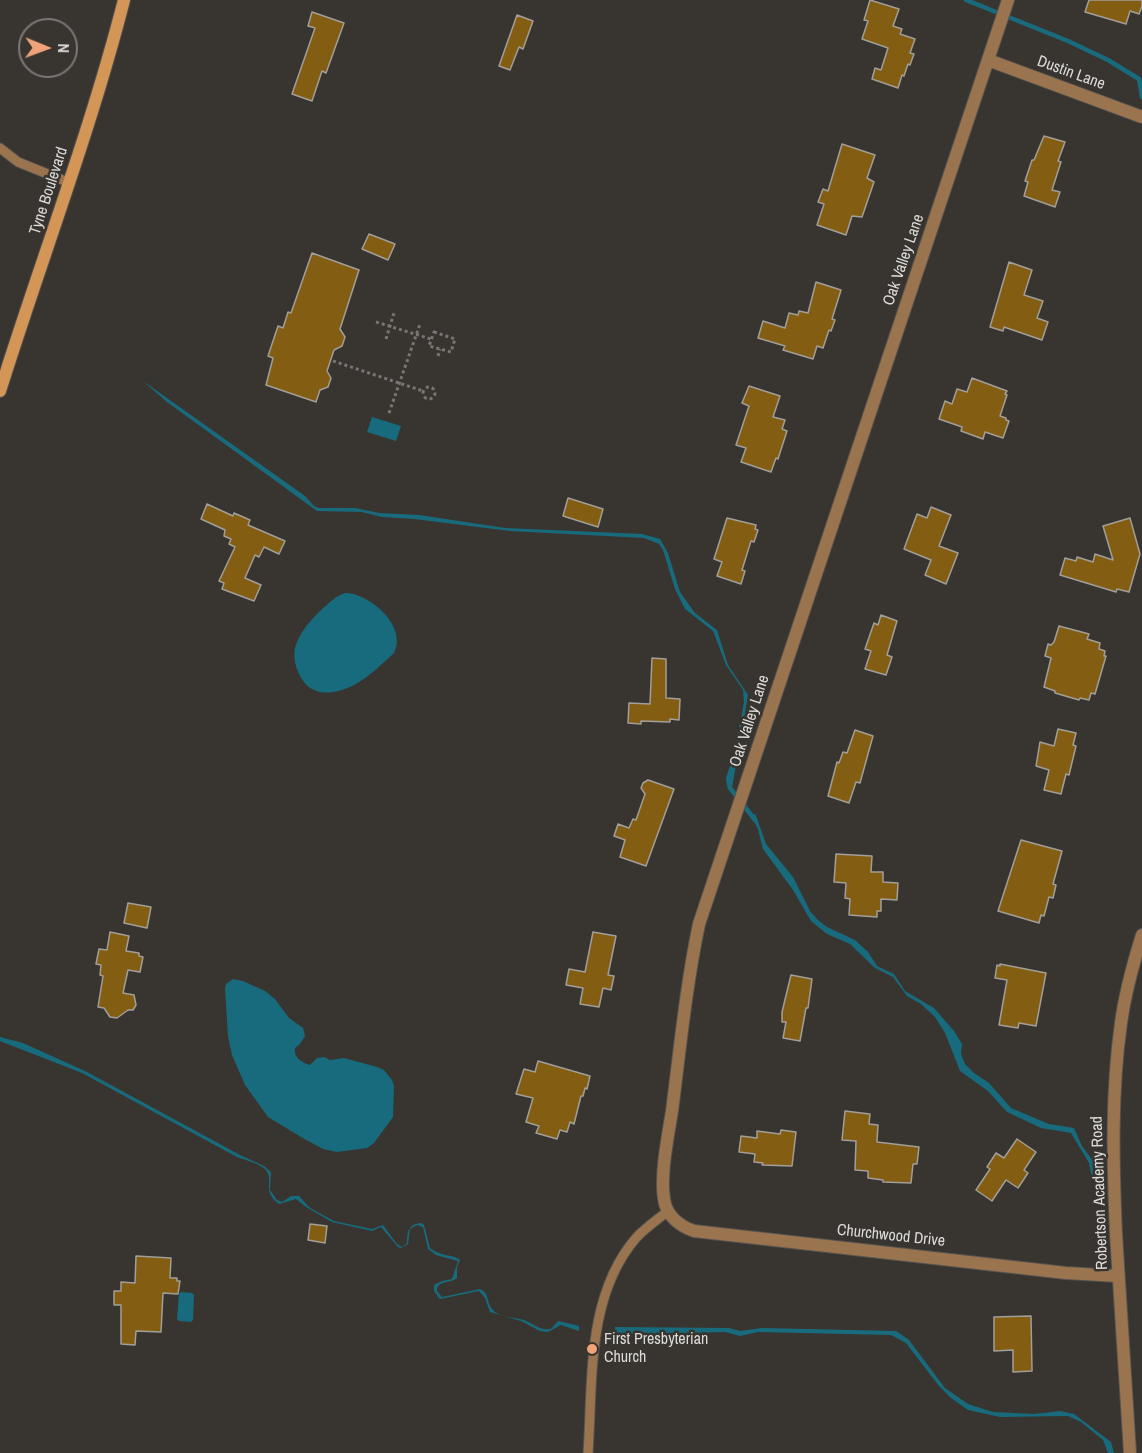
<!DOCTYPE html>
<style>
body{margin:0}
#map{position:relative;width:1142px;height:1453px;overflow:hidden;background:#383531;font-family:"Archivo Narrow",sans-serif}
canvas{display:block}
.north{position:absolute;left:18px;top:18px;width:60px;height:60px;box-sizing:border-box;background:#383531;border:2px solid #7a7774;border-radius:50%;rotate:91deg;font-size:16px;font-weight:700;line-height:24px;text-align:center;color:#dddbd8}
.north::after{content:'';display:block;margin:auto;width:21px;height:27px;background:#f0a27a;clip-path:polygon(50% 0,100% 100%,50% 72%,0 100%)}
</style>
<div id="map">
<canvas width="1142" height="1453"></canvas>
<div class="north">N</div>
</div>
<script>
const ctx = document.querySelector('canvas').getContext('2d');
ctx.lineJoin = 'round';
function fillPath(path, color) { ctx.fillStyle = color; ctx.fill(path, 'evenodd'); }
function trace(path, color, width, dash) { ctx.strokeStyle = color; ctx.lineWidth = width; ctx.lineCap = dash ? 'butt' : 'round'; ctx.setLineDash(dash || []); ctx.stroke(path); }
function write(font, color, halo, rows, align = 'center') {
  ctx.font = font + ' "Archivo Narrow",sans-serif'; ctx.lineWidth = 5; ctx.setLineDash([]); ctx.textBaseline = 'middle'; ctx.strokeStyle = halo; ctx.fillStyle = color; for (const [text, x, y, turn = 0] of rows) {
    ctx.save(); ctx.translate(x, y); ctx.rotate((+turn || 0) * Math.PI / 180); ctx.textAlign = isNaN(turn) ? turn : align; if (halo) ctx.strokeText(text, 0, 0); ctx.fillText(text, 0, 0); ctx.restore();
  }
}
fillPath(new Path2D(`
 M143,381l162,115 9,10 5,2h36l24,5 40,2 86,13 137,6 18,5 8,14 12,39 15,21 22,17 11,35 20,30 -16,93 -3,2 2,-19 13,-69 -1,-12 -17,-25 -13,-34 -28,-22 -10,-20 -12,-39 -4,-6 -15,-6 -134,-7 -96,-12 -32,-2 -20,-5 -45,-1 -150,-109z
 M372,417l29,9 -5,15 -29,-9z
 M345,593c25,0 63,34 49,60 -12,11 -25,24 -40,32 -24,12 -47,12 -57,-16 -3,-9 -4,-18 0,-27 5,-13 16,-24 25,-33 7,-6 14,-13 23,-16z
 M755,813l11,31 27,33 17,34 8,9 9,7 28,13 13,12 9,14 17,8 11,17 29,17 20,23 8,13 -1,10 4,10 9,9 15,10 22,25 38,16 25,4 8,18 11,15 1,14 7,7 -1,6 -8,-9 -3,-16 -18,-30 -30,-5 -34,-16 -19,-21 -28,-20 -15,-38 -10,-16 -14,-13 -14,-8 -14,-19 -18,-9 -25,-24 -23,-10 -16,-13 -18,-31 -30,-41 -5,-20 -5,-10z
 M233,979l10,2 22,10 10,8 14,19 14,10 2,8 -5,8 -5,4c-2,9 7,15 15,17l7,-7 7,-1 6,3 14,-2 33,9 7,3 8,10 2,6 -1,31 -19,26 -7,5 -30,4 -14,-3 -22,-12 -33,-20 -23,-32 -13,-30 -4,-19 -3,-47 1,-5z
 M0,1037l23,6 64,29 153,83 24,11 7,6 -1,18 7,10 5,2 9,-6h8l11,12 24,13 38,8 11,-4 14,19 5,3 5,-4c0,-12 2,-19 14,-20l3,2 6,23c11,9 23,6 30,12l-3,7v11c-7,6 -20,2 -20,13l5,6 38,-8c10,5 6,12 12,20 7,9 22,8 32,11 11,4 15,11 27,9l7,-8 21,5v5l-18,-6 -13,7 -8,-1 -19,-10 -31,-9 -5,-14 -6,-7 -39,8 -6,-8v-6l8,-4 10,-2 6,-18 -22,-6 -8,-6 -5,-22 -6,-2 -7,4 -2,15 -7,4 -3,-1 -17,-20 -9,4 -40,-9 -26,-15 -10,-8 -17,5c-18,-13 -4,-25 -14,-35 -7,-6 -20,-9 -28,-12l-155,-84 -82,-32z
 M181,1292l11,1 2,2 -1,25 -2,2 -12,-1 -2,-2 2,-25z
 M615,1327l114,1 11,3 22,-3 134,3 13,9 36,48 23,16 25,8 41,2 26,-3 14,3 37,28 3,11h-6l-5,-13 -22,-18 -13,-6 -68,1 -32,-7 -17,-12 -12,-12 -33,-43 -15,-8 -133,-3 -18,4 -15,-4 -110,3z`), '#186b7c');
trace(new Path2D(`
 M966,0l102,41 40,19 31,19 3,18
 M733,764l-5,15 2,9 25,32`), '#186b7c', 4.5);
const building = new Path2D(`
 M870,0l29,9 -6,17 9,3 -2,5 15,5 -5,14 4,1 -4,11 -2,-1 -4,12 -2,-1 -4,13 -26,-9 3,-11 6,2 7,-22 -26,-9 6,-18 -4,-1z
 M1089,0h53v6l-3,8 -9,-3 -4,13 -41,-12z
 M312,12l32,11 -18,50 -4,-2 -10,30 -20,-7 23,-66 -7,-2z
 M517,15l16,6 -10,28 -4,-2 -9,23 -11,-4z
 M1044,136l21,6 -7,19 3,1 -9,28 8,2 -5,15 -31,-11 4,-14 -3,-1 7,-21h2z
 M842,144l33,11 -8,23 7,4 -12,35 -10,-1 -6,19 -29,-10 7,-21 -6,-2 5,-13 5,2z
 M369,234l26,10 -7,16 -26,-11z
 M312,253l47,17 -19,59 5,8 -3,9 -8,4 -7,21 4,7 -3,9 -8,3 -4,12 -50,-17 7,-27 -5,-2 10,-30 5,2 5,-16 3,1z
 M1009,262l23,8 -8,25 19,6 -6,17 11,4 -6,18 -38,-13 -1,4 -13,-4z
 M816,282l25,8 -9,29 3,1 -4,11 -2,-1 -6,18 -6,-2 -4,13 -30,-9 2,-4 -27,-8 5,-17 22,7 4,-15 9,2 1,-4 9,2z
 M972,378l35,13 -2,3 2,1 -7,21 6,2v2l3,1 -6,17 -18,-6 -2,7 -22,-8 1,-4 -23,-8 6,-18 7,3 5,-15 10,3z
 M749,386l31,10 -7,21 12,3 -3,9 5,2 -9,28 -2,-1 -5,14 -30,-10 5,-14 -10,-3 13,-39 -7,-3z
 M568,498l35,11 -5,18 -35,-11z
 M207,504l26,12 1,-3 16,7 -2,5 37,16 -6,13 -15,-7 -5,10 -4,-2 -10,23 16,7 -7,16 -32,-12 2,-6 -5,-2 16,-34 -6,-3 2,-5 -7,-3 1,-6 -24,-11z
 M931,507l20,8 -12,31 19,7 -12,31 -21,-9 6,-15 -27,-11 13,-35 10,4z
 M727,518l29,7 -1,4 3,1 -4,12 -3,-1 -9,29 3,1 -4,13 -24,-8 5,-14 -8,-3z
 M1130,518l10,36 -11,38 -12,-3 -1,3 -56,-17 5,-17 11,3 1,-4 16,5 2,-8 18,6 -10,-34z
 M881,615l16,6 -10,34 5,2 -6,18 -21,-6 6,-18 -6,-2 9,-26 4,2z
 M1059,626l30,8 -2,5 13,4 -1,6 6,2 -1,5h2l-11,38 -4,-1 -2,7 -9,-2 -1,2 -24,-7v-2l-11,-4 7,-29 -6,-2 3,-12 3,1 3,-3z
 M652,658l14,1v39l14,1 -1,21 -9,-1v3l-29,-1v3l-13,-1 1,-20 21,1z
 M1058,729l18,4 -3,12 3,1 -7,29 -3,-1 -5,20 -17,-4 5,-20 -13,-4 4,-24 14,4z
 M855,730l18,6 -13,47 -4,-1 -7,21 -21,-7 9,-34 2,1 4,-11 4,1z
 M648,780l26,9 -28,77 -26,-9 5,-17 -11,-4 4,-12 11,4 4,-9 3,1 9,-26 -4,-6 2,-5z
 M1021,840l41,11 -9,33 3,1 -3,13 -4,-1 -5,19 -3,-1 -2,8 -41,-12z
 M836,854l36,2 -1,16h12v10l15,1 -1,17 -16,-1v12h-4v6l-28,-2 1,-16 -5,-1 1,-15 -12,-1z
 M128,903l23,4 -4,21 -23,-5z
 M110,932l19,4 -3,15 13,2v3l4,1 -3,15 -12,-2 -5,23 11,2 2,10 -3,5h-5l-11,8 -7,-1 -6,-9 -6,-1 5,-31 -3,-1 1,-10 -5,-1 3,-15 8,1z
 M593,932l23,4 -8,39 6,1 -3,14 -8,-2 -4,19 -19,-3 3,-16 -17,-3 3,-16 16,3z
 M1000,964l46,9 -10,53 -17,-3 -1,5 -19,-3 8,-45 -12,-2 2,-13 3,1z
 M791,975l21,4 -4,29h-2l-6,33 -17,-3 3,-16h-4v-10z
 M538,1061l52,15 -3,13 -2,-1 -2,8h-2l-7,28 -4,-2 -3,10 -7,-2 -3,9 -21,-6 3,-7 -13,-4 7,-24 -17,-4 8,-25 11,3z
 M845,1111l25,3 -1,10 9,1 -1,17 42,5 -2,17h-4l-2,19 -28,-1v-2l-15,-2v-7l-13,-1 1,-29 -14,-1z
 M781,1130l15,2 -4,34 -30,-1 1,-2 -9,-1 1,-8 -16,-2 2,-16 16,2v-7l23,3z
 M1017,1139l19,13 -12,18 4,3 -10,15 -12,-8 -14,21 -16,-11 14,-21 -3,-2 9,-14 8,5z
 M310,1224l17,2 -2,17 -17,-3z
 M136,1256l35,2 -1,20h7v3h3l-2,13 -15,-1 -2,39 -25,-1 -1,14 -14,-1v-39h-7v-14h7v-9l14,1z
 M1031,1316l1,55 -19,1v-22l-19,1v-34z`);
fillPath(building, '#835e12');
trace(building, '#a29e99', 1.5);
const lane = new Path2D(`
 M0,148l18,14 52,21
 M588,1453c5,-72 -2,-157 48,-215 9,-10 21,-18 32,-27`);
const street = new Path2D(`
 M1008,0l-309,924c-13,62 -19,125 -27,187 -4,25 -12,64 -8,88 2,16 15,27 30,32l372,42 52,3
 M988,60l154,57
 M1130,1453c-5,-73 -10,-146 -14,-219 -3,-71 -5,-141 5,-211 4,-30 12,-59 21,-88`);
const secondary = new Path2D(`
 M0,391c41,-131 90,-258 124,-391`);
trace(lane, '#56534f', 11);
trace(street, '#56534f', 14);
trace(secondary, '#56534f', 14);
trace(new Path2D(`
 M376,322l55,17
 M434,332l21,7 -4,13 -22,-6z
 M386,339l8,-26
 M438,356l2,-7
 M333,361l90,30
 M423 393a6 6 0 1 1 12 0a6 6 0 1 1-12 0Z
 M389,413l31,-89`), '#787672', 3, [3, 3]);
trace(lane, '#9a744e', 9);
trace(street, '#9a744e', 12);
trace(secondary, '#d39657', 12);
for (const [x, y, r, color] of [
 [592,1349,6,"#f0a27a"]
]) { const dot = new Path2D(); dot.arc(x, y, r, 0, 2 * Math.PI); ctx.fillStyle = color; ctx.fill(dot); trace(dot, '#383531', 2); }
write('16px', '#dddbd8', '#383531', [
 ["Dustin Lane",1071,73,20],
 ["Tyne Boulevard",49,191,-72],
 ["Oak Valley Lane",904,260,-71],
 ["Oak Valley Lane",750,721,-72],
 ["Robertson Academy Road",1100,1193,-92],
 ["Churchwood Drive",891,1236,6]
]);
write('16px', '#dddbd8', '#383531', [
 ["First Presbyterian",604,1340],
 ["Church",604,1358]
], 'left');
</script>
